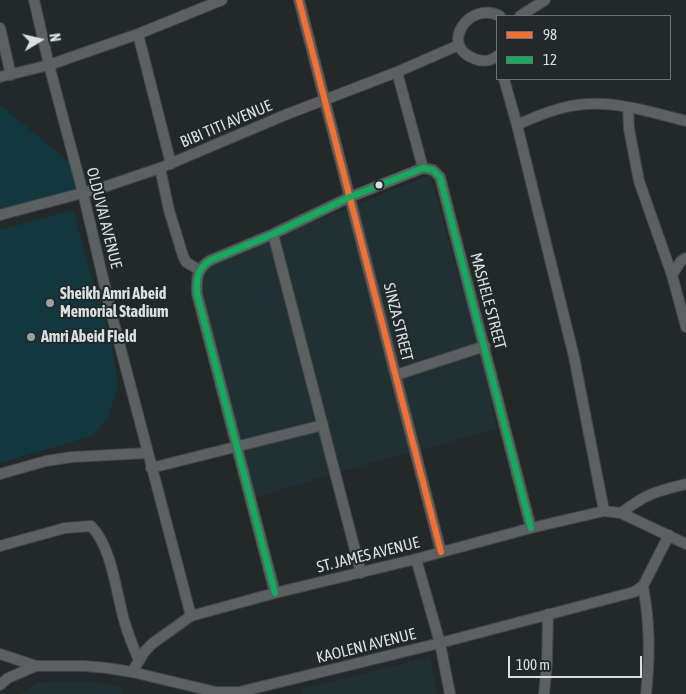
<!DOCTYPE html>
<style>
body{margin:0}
#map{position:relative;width:686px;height:694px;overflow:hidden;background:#232829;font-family:"Asap Condensed",sans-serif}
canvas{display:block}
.legend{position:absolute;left:496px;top:15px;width:175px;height:65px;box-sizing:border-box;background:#21292b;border:1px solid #6b7273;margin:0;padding:6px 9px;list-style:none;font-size:15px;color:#dadfe0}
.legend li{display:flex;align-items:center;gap:10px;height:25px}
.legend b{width:25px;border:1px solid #6b7273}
.north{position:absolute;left:15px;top:15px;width:50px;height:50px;-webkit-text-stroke:4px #21292b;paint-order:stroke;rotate:81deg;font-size:14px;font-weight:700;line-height:20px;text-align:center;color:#dadfe0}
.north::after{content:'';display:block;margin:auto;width:18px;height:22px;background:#dadfe0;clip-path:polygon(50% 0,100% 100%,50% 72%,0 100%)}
.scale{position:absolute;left:508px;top:656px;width:134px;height:22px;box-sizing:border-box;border:2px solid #dadfe0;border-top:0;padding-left:6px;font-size:15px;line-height:18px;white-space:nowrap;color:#dadfe0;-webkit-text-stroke:4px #21292b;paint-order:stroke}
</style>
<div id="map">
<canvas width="686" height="694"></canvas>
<ul class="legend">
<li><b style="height:6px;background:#f46f30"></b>98</li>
<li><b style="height:6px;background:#0daf5c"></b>12</li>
</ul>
<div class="north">N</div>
<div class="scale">100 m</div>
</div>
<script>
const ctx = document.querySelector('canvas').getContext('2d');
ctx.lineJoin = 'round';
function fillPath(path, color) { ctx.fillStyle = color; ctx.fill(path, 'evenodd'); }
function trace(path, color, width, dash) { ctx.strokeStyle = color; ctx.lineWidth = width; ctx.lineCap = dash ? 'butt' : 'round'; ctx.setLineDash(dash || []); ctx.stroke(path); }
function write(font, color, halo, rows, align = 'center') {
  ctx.font = font + ' "Asap Condensed",sans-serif'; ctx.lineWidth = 4; ctx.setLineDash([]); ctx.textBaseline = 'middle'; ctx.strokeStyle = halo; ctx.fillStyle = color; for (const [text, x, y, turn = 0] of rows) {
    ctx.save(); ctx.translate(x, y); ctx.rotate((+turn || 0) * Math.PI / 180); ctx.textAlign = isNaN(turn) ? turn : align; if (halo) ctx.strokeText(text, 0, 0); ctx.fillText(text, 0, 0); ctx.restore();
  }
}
fillPath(new Path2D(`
 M430,175l50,177 17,77 -162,44 -84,26 -60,-228z
 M431,656l5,38h-134v-5z
 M84,681l39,6 -1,7h-101l17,-11z`), '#213133');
fillPath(new Path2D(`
 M0,105l80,66 5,16 -85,24z
 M73,210l16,59 21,67 8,49 -10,33 -16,18 -92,27v-233z`), '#11383e');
const minor = new Path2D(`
 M34,0l15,65 34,128 27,115 81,308
 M299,0l142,552
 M520,16l25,-16
 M0,28l11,47
 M138,34l33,130
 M497,56c-6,5 -14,6 -22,3 -37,-13 -6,-59 25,-43
 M397,72l26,96
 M0,77l49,-12 89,-31 84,-34
 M504,79l13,46 57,232 30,154
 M628,107l1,22 10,52 33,94 14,52
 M517,125c22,-10 46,-20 70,-21 33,-2 67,9 99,17
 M160,168l9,42 14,46 3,6 13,8
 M0,215l101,-27 59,-20 125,-53 112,-43 62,-27
 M273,234l88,339
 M672,275l9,-14 5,-3
 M396,375l89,-29
 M151,468l172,-43
 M0,474l46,-13 26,-4 76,-4
 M621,513c25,-19 35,-22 65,-29
 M0,546l65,-18 26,-2c21,21 25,66 33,94 4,14 9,27 15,40
 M416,559l24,84 10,51
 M643,586c7,38 7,70 3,108
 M275,593l-78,-299c-1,-15 0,-26 14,-34l62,-26 77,-37 73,-29 10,2 7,7 91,351
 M0,654l36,12h48l23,2 25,4 84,20h23l201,-49 194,-51 9,-6 26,-51
 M132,672l13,-21 8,-8 38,-27 84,-23 141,-34 115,-31 73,-17 17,2 65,31
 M0,685l8,-7 28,-12
 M544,694l3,-31 1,-49`);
trace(minor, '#424646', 12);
trace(minor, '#5d6060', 10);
trace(new Path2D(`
 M299,0l142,552`), '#f46f30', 6);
trace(new Path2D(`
 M275,593l-78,-299c-1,-15 0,-26 14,-34l62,-26 77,-37 73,-29 10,2 7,7 91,351`), '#0daf5c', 6);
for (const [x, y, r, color] of [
 [379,185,4.5,"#dadfe0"],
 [50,303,5,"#9a9fa0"],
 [31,337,5,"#9a9fa0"]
]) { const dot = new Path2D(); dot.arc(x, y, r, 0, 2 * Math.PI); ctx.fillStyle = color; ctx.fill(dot); trace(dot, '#21292b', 2); }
write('16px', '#dadfe0', '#21292b', [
 ["BIBI TITI AVENUE",226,124,-23],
 ["OLDUVAI AVENUE",104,218,76],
 ["MASHELE STREET",488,301,75],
 ["SINZA STREET",398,322,76],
 ["ST. JAMES AVENUE",368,555,-14],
 ["KAOLENI AVENUE",366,646,-14]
]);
write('bold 16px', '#dadfe0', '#21292b', [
 ["Sheikh Amri Abeid",60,294],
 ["Memorial Stadium",60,312],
 ["Amri Abeid FIeld",41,337]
], 'left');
</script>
